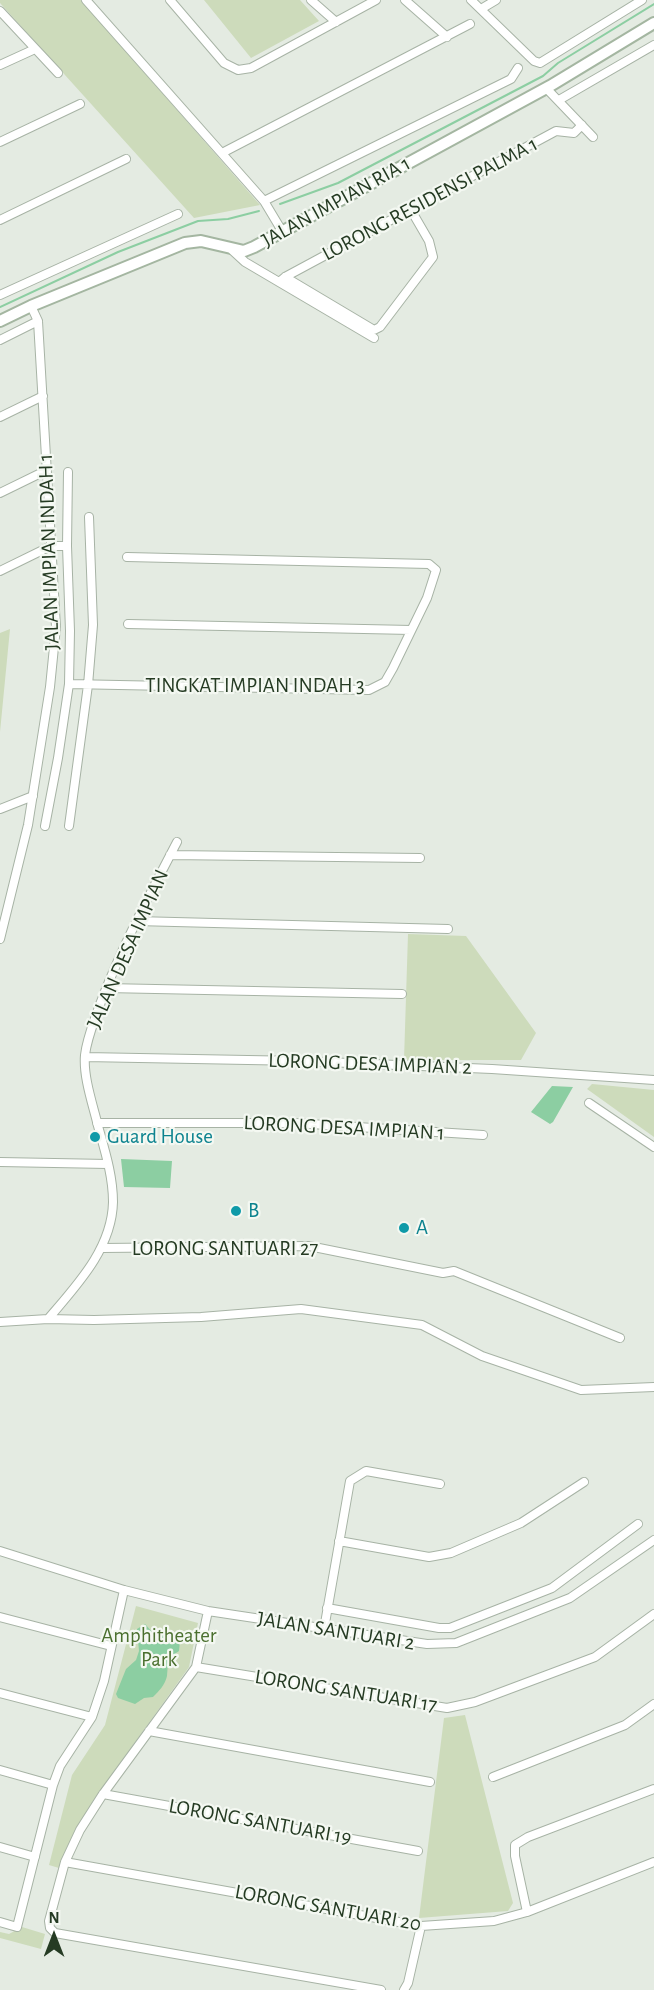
<!DOCTYPE html>
<style>
body{margin:0}
#map{position:relative;width:654px;height:1990px;overflow:hidden;background:#e4ebe2;font-family:"Alegreya Sans",sans-serif}
canvas{display:block}
.north{position:absolute;left:24px;top:1906px;width:60px;height:60px;-webkit-text-stroke:4px #f4f8f2;paint-order:stroke;rotate:0deg;font-size:16px;font-weight:700;line-height:24px;text-align:center;color:#253b23}
.north::after{content:'';display:block;margin:auto;width:21px;height:27px;background:#253b23;clip-path:polygon(50% 0,100% 100%,50% 72%,0 100%)}
</style>
<div id="map">
<canvas width="654" height="1990"></canvas>
<div class="north">N</div>
</div>
<script>
const ctx = document.querySelector('canvas').getContext('2d');
ctx.lineJoin = 'round';
function fillPath(path, color) { ctx.fillStyle = color; ctx.fill(path, 'evenodd'); }
function trace(path, color, width, dash) { ctx.strokeStyle = color; ctx.lineWidth = width; ctx.lineCap = dash ? 'butt' : 'round'; ctx.setLineDash(dash || []); ctx.stroke(path); }
function write(font, color, halo, rows, align = 'center') {
  ctx.font = font + ' "Alegreya Sans",sans-serif'; ctx.lineWidth = 4.5; ctx.setLineDash([]); ctx.textBaseline = 'middle'; ctx.strokeStyle = halo; ctx.fillStyle = color; for (const [text, x, y, turn = 0] of rows) {
    ctx.save(); ctx.translate(x, y); ctx.rotate((+turn || 0) * Math.PI / 180); ctx.textAlign = isNaN(turn) ? turn : align; if (halo) ctx.strokeText(text, 0, 0); ctx.fillText(text, 0, 0); ctx.restore();
  }
}
fillPath(new Path2D(`
 M0,0h81l179,205 -66,13 -194,-215z
 M204,0h96l19,21 -68,37z
 M10,629l-10,103v-99z
 M408,934l58,2 70,97 -15,27h-117z
 M592,1084l62,6v47l-67,-48z
 M136,1606l62,17 -9,44 -96,134 -34,67 -10,-3 23,-90 33,-50z
 M465,1715l48,188 -5,8 -89,7 25,-200z
 M22,1927l23,7 -4,15 -41,-11v-6l9,2z`), '#cddbbb');
fillPath(new Path2D(`
 M552,1086l21,1 -20,35 -3,2 -19,-12z
 M121,1159l51,2 -2,27 -46,-1z
 M145,1624c10,11 10,15 25,8l6,2 4,7 -1,10c-15,10 -10,10 -12,25 -2,9 -8,15 -14,21l-9,1 -9,6 -17,-6 -2,-4 10,-25 10,-9 3,-9 -2,-22z`), '#8ccea2');
trace(new Path2D(`
 M280,204l58,-21 205,-107 15,-13 96,-59
 M0,307l118,-55 80,-31 30,-2 31,-8`), '#8ccea2', 2);
const street = new Path2D(`
 M86,0l178,201 18,30
 M170,0l54,63 14,7 13,-2 125,-68
 M311,0l25,22
 M405,0l42,37
 M471,0l63,61 6,2 102,-63
 M481,9l15,-9
 M0,11l58,62
 M0,65l35,-16
 M546,88l47,49
 M559,100l95,-55
 M0,142l80,-38
 M222,153l248,-129
 M264,201l247,-122 7,-11
 M0,220l126,-61
 M232,250l13,12 129,76
 M285,277l89,53 6,-3 53,-70 -4,-16 -18,-31
 M279,282l6,-5 271,-146 18,2 8,-8
 M0,295l178,-81
 M0,340l38,-19
 M0,417l43,-21
 M0,493l47,-23
 M0,571l51,-25h16
 M128,624l283,6
 M69,684l300,6 16,-8 8,-14 34,-70 9,-28 -7,-6 -302,-7
 M0,809l33,-13
 M45,826l13,-68 11,-74 1,-53 -3,-85 1,-74
 M69,826l19,-141 5,-60 -4,-108
 M170,855l250,3
 M136,921l312,8
 M0,939l28,-114 22,-138 6,-60 -18,-306 -7,-15
 M106,988l296,6
 M85,1057l217,4 190,8 162,11
 M589,1103l65,44
 M97,1123h198l188,12
 M0,1162l108,2
 M102,1248l207,-2 134,27 11,-2 166,67
 M48,1319c28,-33 64,-70 65,-117 0,-26 -8,-51 -15,-76 -5,-21 -15,-49 -13,-71 2,-17 9,-33 14,-48 21,-57 50,-111 78,-165
 M0,1322l48,-3 46,1 107,-3 100,-8 121,16 60,31 99,34 73,-3
 M339,1541l90,16 22,-4 70,-30 63,-41
 M0,1551l124,39 84,21 219,33 29,-1 114,-45 84,-58
 M327,1608l112,20h11l102,-40 86,-64
 M208,1611l-12,56 -93,127 -23,36 -15,32 -16,59 1,7 5,5 326,57
 M0,1617l111,29
 M324,1629l26,-148 16,-10 74,13
 M196,1667l251,41 28,-6 120,-45 59,-43
 M0,1693l92,24
 M149,1731l281,51
 M0,1770l53,15
 M493,1777l132,-52 29,-21
 M103,1794l315,57
 M0,1847l35,10
 M65,1862l356,64 73,-5 33,-9 127,-50
 M527,1912l-12,-56v-11l13,-8 126,-48
 M0,1922l17,5 36,-142 7,-19 32,-49 12,-36 20,-91
 M404,1990l4,-7 13,-57`);
const secondary = new Path2D(`
 M0,321l31,-15 154,-63 16,-2 43,10 10,-4 296,-161 104,-63`);
trace(street, '#a7b3a5', 10);
trace(secondary, '#a4b6a1', 14);
trace(street, '#fff', 8);
trace(secondary, '#fff', 10);
for (const [x, y, r, color] of [
 [95,1137,6,"#0f9aa8"],
 [236,1211,6,"#0f9aa8"],
 [404,1228,6,"#0f9aa8"]
]) { const dot = new Path2D(); dot.arc(x, y, r, 0, 2 * Math.PI); ctx.fillStyle = color; ctx.fill(dot); trace(dot, '#f4f8f2', 2); }
write('21px', '#253b23', '#f4f8f2', [
 ["LORONG RESIDENSI PALMA 1",430,199,-28],
 ["JALAN IMPIAN RIA 1",336,202,-29],
 ["JALAN IMPIAN INDAH 1",49,552,-92],
 ["TINGKAT IMPIAN INDAH 3",255,686],
 ["JALAN DESA IMPIAN",128,949,-66],
 ["LORONG DESA IMPIAN 2",370,1064,2],
 ["LORONG DESA IMPIAN 1",344,1128,3],
 ["LORONG SANTUARI 27",225,1249],
 ["JALAN SANTUARI 2",336,1631,9],
 ["LORONG SANTUARI 17",346,1691,9],
 ["LORONG SANTUARI 19",260,1822,10],
 ["LORONG SANTUARI 20",328,1908,10]
]);
write('21px', '#0d838f', '#f4f8f2', [
 ["Guard House",107,1137],
 ["B",248,1211],
 ["A",416,1228]
], 'left');
write('21px', '#4b702f', '#f4f8f2', [
 ["Amphitheater",159,1636],
 ["Park",159,1660]
]);
</script>
